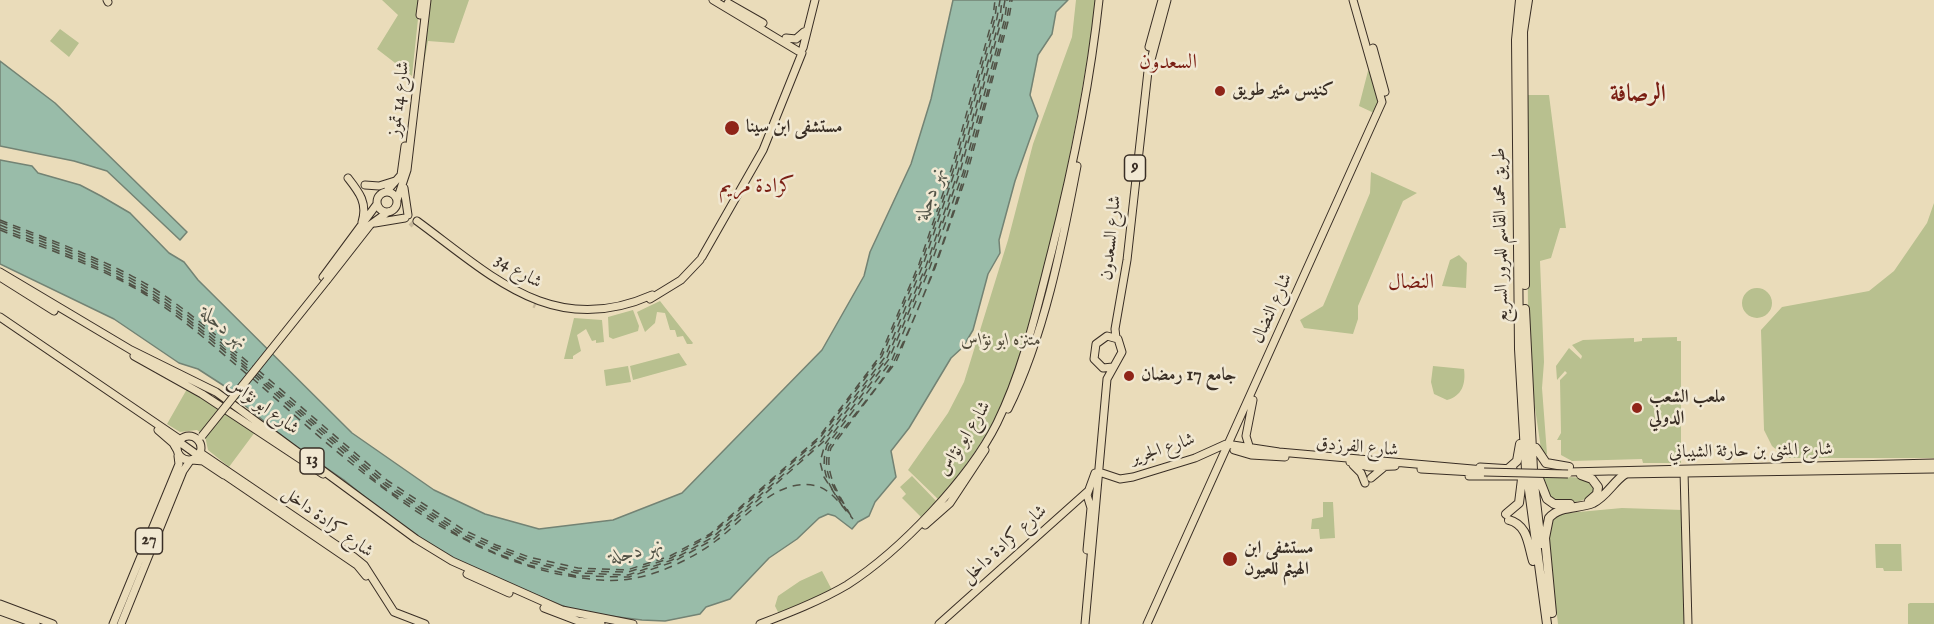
<!DOCTYPE html>
<meta charset="utf-8">
<style>
body{margin:0}
canvas{display:block;background:#eadcba}
</style>
<canvas width="1934" height="624"></canvas>
<script>
const ctx = document.querySelector('canvas').getContext('2d');
ctx.lineJoin = 'round';
function fillPath(path, color) { ctx.fillStyle = color; ctx.fill(path, 'evenodd'); }
function trace(path, color, width, dash) { ctx.strokeStyle = color; ctx.lineWidth = width; ctx.lineCap = dash ? 'butt' : 'round'; ctx.setLineDash(dash || []); ctx.stroke(path); }
function write(font, color, halo, rows, align = 'center') {
  ctx.font = font + ' "IM FELL English",Amiri,serif'; ctx.lineWidth = 5; ctx.setLineDash([]); ctx.textBaseline = 'middle'; ctx.strokeStyle = halo; ctx.fillStyle = color; for (const [text, x, y, turn = 0] of rows) {
    ctx.save(); ctx.translate(x, y); ctx.rotate((+turn || 0) * Math.PI / 180); ctx.textAlign = isNaN(turn) ? turn : align; if (halo) ctx.strokeText(text, 0, 0); ctx.fillText(text, 0, 0); ctx.restore();
  }
}
fillPath(new Path2D(`
 M382,0h38l-8,76 -35,-27 21,-34z
 M430,0h39l-15,43 -26,-2 -4,22h-3z
 M1076,0h20c-12,86 -28,170 -48,254 -12,48 -23,98 -43,144 -16,37 -41,70 -66,102l-31,-30 40,-57 16,-31 44,-142 25,-96 39,-107z
 M60,29l19,14 -10,14 -19,-16z
 M1368,71h4l7,27 -5,15 -15,-7z
 M1526,95h23l17,133h-6l-9,30 -11,3 4,101 -2,26 5,66 -5,2 -11,-76 -3,-71z
 M1371,172l46,21 -14,8 -45,105v13l-5,15 -49,-6 -4,-8 23,-14 3,-7 44,-106z
 M1934,203v255h-148l-14,-12 -8,-16 -3,-100 21,-23 87,-16 25,-20 33,-48z
 M1459,255l8,8 -1,25 -24,-2 8,-26z
 M1742 303a15 15 0 1 1 30 0a15 15 0 1 1-30 0Z
 M660,301l33,42 -1,1h-5l-4,-8 -6,1 -2,-7h-5l-5,-17 -8,-1 -2,11 -10,9 -8,-20z
 M633,310l6,16 -1,5 -25,8 -4,-2 -1,-20z
 M574,318l28,2 2,22 -8,1v-3l-4,1 -6,-12 -9,6 4,16 -8,5v3h-9z
 M1677,337v4h4v122h-38l-1,-4 -70,2 -11,-6v-15h-4l4,-7 -1,-53 7,-7 -2,-2 -8,9 -1,-14 13,-18 12,11 1,-3 -10,-11 11,-5 51,-2v4l8,-1v-3z
 M679,353l8,12 -54,15 -3,-14z
 M628,366l3,16 -25,4 -2,-16z
 M1433,366l31,3c2,15 -2,27 -17,31l-13,-6 -3,-12z
 M187,389l68,43 -26,35 -21,-17 -3,-14 -8,-6 -17,2 -13,-8z
 M1540,475l44,3 5,1 7,12c-13,14 -28,12 -45,9z
 M912,476l26,27 -16,15 -20,-20 4,-4 -6,-7z
 M1323,502h10l2,36 -15,1 -1,-10h-8l1,-10 11,-2z
 M1622,508l61,2 2,114h-127l-10,-83 3,-22 6,-5z
 M1875,544h26l1,27h-18l-1,-3h-7z
 M822,571l10,19 -53,24 -4,-8 3,-10 22,-15z
 M1910,603h24v21h-26v-20z`), '#b8c08f');
const water = new Path2D(`
 M953,0h115l-12,12 -4,22 -14,21 -8,40 8,21 -23,65 -16,59 1,13 -12,21 -15,56 -10,17 -12,11 -42,70 -18,23 5,26 -21,25 -6,14 -11,6 -6,7 -17,-13 -7,-2 -9,4 -22,21 -28,19 -39,41 -24,8 -6,7 -35,7 -23,-1 -64,-8 -121,-49 -65,-44 -48,-39 -48,-33 -53,-43 -14,-15 -31,-20 -19,-6 -65,-44 -114,-55v-104l32,6 6,7 42,12 21,11 29,17 39,40 15,9 14,18 154,153 82,57 51,24 54,15 74,-9 69,-27 140,-143 42,-74 6,-24 41,-88 20,-65z
 M0,61l55,42 132,129 -7,8 -73,-69 -33,-10 -74,-15z`);
fillPath(water, '#99bca9');
trace(water, '#738374', 1.5);
trace(new Path2D(`
 M0,220c50,20 102,38 148,65 38,23 72,54 106,82
 M0,222c49,20 101,38 146,65 38,22 71,53 105,81
 M0,225c49,20 101,37 146,65 38,23 71,53 105,81
 M0,228c48,19 98,36 143,63 38,22 72,53 106,81
 M0,230c48,20 99,36 143,63 38,23 71,54 105,82
 M258,370l130,111 76,49 32,15 33,12 49,11 49,2 43,-14 40,-22 108,-96 62,-82 39,-92 32,-94 42,-153 2,-17
 M257,373l129,110 77,50 32,14 34,13 48,11 51,1 43,-14 40,-23 108,-96 63,-83 39,-92 32,-93 42,-153 2,-18
 M255,374l130,111 77,50 32,14 34,13 49,11 51,2 44,-15 41,-23 108,-96 64,-84 38,-92 32,-94 42,-153 3,-18
 M253,375l130,112 78,50 32,15 35,13 49,11 52,1 44,-15 41,-23 109,-97 64,-84 39,-92 32,-94 42,-154 2,-18
 M252,378c92,80 183,168 306,196 21,4 50,9 72,5 28,-4 64,-21 87,-39 27,-20 59,-64 100,-54 15,4 26,22 36,33
 M843,503c-12,-20 -21,-32 -14,-56 19,-25 52,-62 66,-88 52,-103 82,-229 112,-341l3,-18
 M843,507l-19,-30 -4,-15 5,-18 64,-85 39,-93 32,-94 42,-154 3,-18
 M849,513c-17,-23 -31,-38 -22,-68l65,-85 38,-93 33,-94 42,-155 2,-18
 M851,516c-12,-22 -28,-43 -20,-68l65,-86 39,-94 32,-94 42,-156 3,-18`), '#515246', 1.5, [8, 6]);
trace(new Path2D(`
 M411,222l3,3
 M534,304l2,1`), '#c7b99c', 7, [7, 3.5]);
const major = new Path2D(`
 M107,0l1,2
 M713,0l85,51
 M728,3l35,20
 M420,15l2,-15
 M786,38l10,1 8,-7
 M1149,47l13,-47
 M803,48l12,-48
 M1373,48l12,44
 M348,178c11,14 20,25 14,44
 M365,185l14,1 16,-5
 M404,188l4,27
 M386,192l15,-17 4,-29
 M377 202a10 10 0 1 1 20 0a10 10 0 1 1-20 0Z
 M397,200l10,-30 20,-170
 M417,221c75,55 136,118 235,74
 M375,223l30,-5
 M702,257l61,-107 39,-97
 M0,272l131,78 85,42 200,147 36,22 110,49 71,14
 M0,277l54,34
 M323,277l54,-73
 M327,280l43,-55 18,-13
 M650,299l31,-19 19,-20
 M0,317l179,122
 M1116,338l-1,-9 12,-69 21,-189 19,-71
 M134,356l68,38 121,80
 M1008,409c36,-72 54,-164 69,-243
 M158,430l15,13 4,7
 M177 448a12 12 0 1 1 24 0a12 12 0 1 1-24 0Z
 M182,444l14,10
 M1250,449l-4,-13 7,-36
 M1234,450l17,5 34,2
 M202,454l152,103 10,8 30,47 31,12
 M192,460l11,1 21,14
 M1350,462l19,5 26,-1
 M1353,465l8,8 4,10
 M1480,467l33,2
 M1421,469l52,3
 M1684,471l4,153
 M1099,472l21,7 13,-2 62,-19 31,-14 53,8 205,18
 M1568,472l366,-9
 M222,473l135,92 9,11
 M1622,474l312,-5
 M1469,476h52
 M1371,478l12,-10
 M925,525l25,-22 35,-53
 M1087,550l4,-42 -4,-13 8,-22
 M467,574l42,19
 M0,604l53,20
 M544,608l34,13 23,3
 M0,611l36,13
 M113,624l66,-160 -1,-8
 M121,624l62,-153 7,-10
 M760,624c29,-11 60,-23 87,-39 53,-34 122,-106 150,-162 27,-55 40,-115 55,-173 21,-83 38,-165 47,-250
 M939,624l149,-133
 M1085,624l22,-245 15,-27 -4,-13 -11,-3 -11,8 -2,15 9,9 10,-1
 M1147,624l235,-522 -29,-102`);
const highway = new Path2D(`
 M1520,0l-4,40 3,309 7,121
 M1523,27l2,258
 M1523,32l5,-32
 M1525,309l8,161
 M1536,448l10,15 23,4
 M1509,468l8,-7 3,-17
 M1527,475l20,149
 M1533,475l8,69
 M1581,475l11,4 6,8 -1,7 -8,7
 M1538,476l9,23 7,5h16
 M1506,514l13,-11 3,-24
 M1509,520c19,5 19,25 24,41
 M1552,613l-7,-75 4,-20c11,-13 30,-9 44,-15 14,-7 20,-21 32,-29`);
trace(major, '#392e25', 9);
trace(highway, '#392e25', 10);
trace(major, '#eadcba', 7);
trace(highway, '#eadcba', 8);
const majorBridge = new Path2D(`
 M202,436l125,-156
 M1484,472l84,2`);
trace(majorBridge, '#392e25', 9, []);
trace(majorBridge, '#eadcba', 7);
for (const [x, y, r, color] of [
 [1220,91,6,"#8f2418"],
 [732,128,8,"#8f2418"],
 [1129,376,6,"#8f2418"],
 [1637,408,6,"#8f2418"],
 [1230,559,8,"#8f2418"]
]) { const dot = new Path2D(); dot.arc(x, y, r, 0, 2 * Math.PI); ctx.fillStyle = color; ctx.fill(dot); trace(dot, '#f1e8d2', 2); }
for (const [x, y, w] of [
 [1135,168,21],
 [312,461,24],
 [149,541,27]
]) { const box = new Path2D(); box.roundRect(x - w / 2, y - 13, w, 26, 4.5); ctx.fillStyle = '#f1e8d2'; ctx.fill(box); trace(box, '#392e25', 1.5); }
write('bold 16px', '#392e25', null, [
 ["9",1135,168],
 ["13",312,461],
 ["27",149,541]
]);
write('bold 18px', '#392e25', '#f1e8d2', [
 ["كنيس مئير طويق",1232,91],
 ["مستشفى ابن سينا",746,128],
 ["جامع 17 رمضان",1141,376],
 ["ملعب الشعب",1649,398],
 ["الدولي",1649,419],
 ["مستشفى ابن",1244,549],
 ["الهيثم للعيون",1244,570]
], 'left');
write('18px', '#392e25', '#f1e8d2', [
 ["شارع 14 تموز",400,99,-83],
 ["طريق محمد القاسم للمرور السريع",1502,235,-91],
 ["شارع السعدون",1112,238,-84],
 ["شارع 34",518,272,31],
 ["شارع النضال",1273,309,-66],
 ["شارع ابو نؤاس",262,407,36],
 ["شارع ابو نؤاس",965,439,-58],
 ["شارع الفرزدق",1357,448,5],
 ["شارع الجرير",1163,450,-18],
 ["شارع المثنى بن حارثة الشيباني",1751,452,-1],
 ["شارع كرادة داخل",327,523,36],
 ["شارع كرادة داخل",1005,545,-42]
]);
write('italic 18px', '#524b3a', '#f1e8d2', [
 ["متنزه ابو نؤاس",1001,341]
]);
write('italic 20px', '#515246', '#f1e8d2', [
 ["نهر دجلة",932,194,-71],
 ["نهر دجلة",223,329,39],
 ["نهر دجلة",637,553,-15]
]);
write('21px', '#7a1f14', '#f1e8d2', [
 ["السعدون",1168,64],
 ["كرادة مريم",757,188],
 ["النضال",1411,284]
]);
write('bold 24px', '#7a1f14', '#f1e8d2', [
 ["الرصافة",1638,96]
]);
</script>
